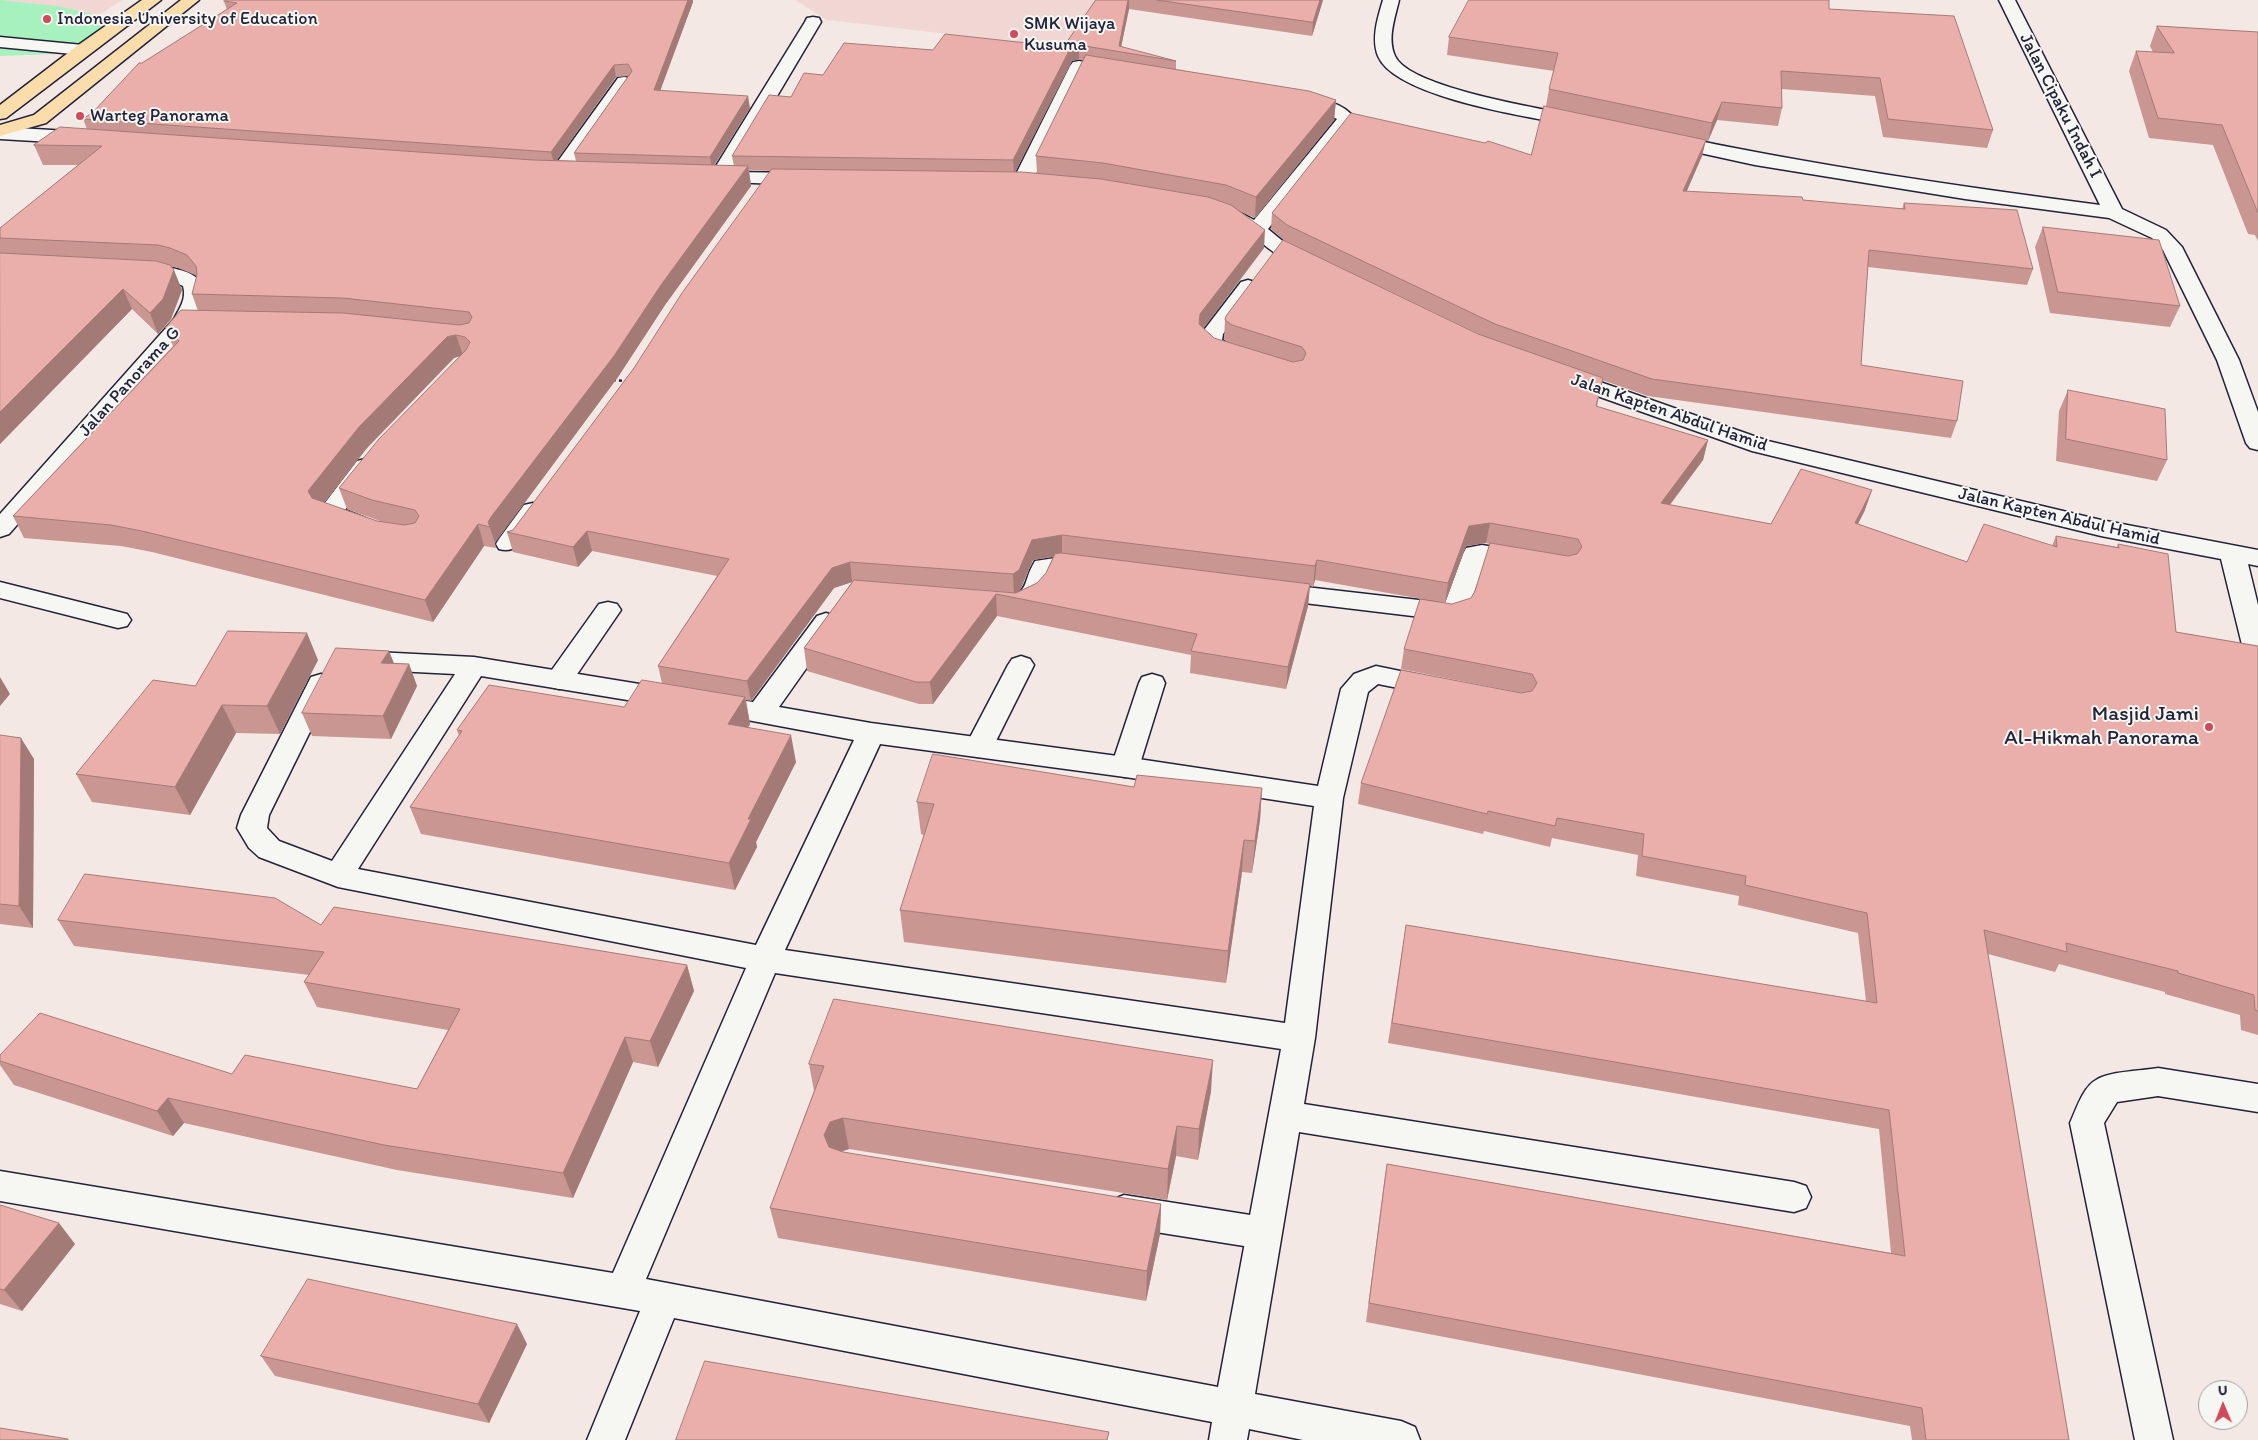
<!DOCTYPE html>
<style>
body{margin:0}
#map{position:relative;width:2258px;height:1440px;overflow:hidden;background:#f4e8e4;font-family:Itim,sans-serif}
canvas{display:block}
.north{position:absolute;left:2198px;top:1380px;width:50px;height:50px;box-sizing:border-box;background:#f6f6f2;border:1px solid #a1a1a9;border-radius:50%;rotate:359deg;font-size:14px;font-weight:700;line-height:20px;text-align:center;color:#22223b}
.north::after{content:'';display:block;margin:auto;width:18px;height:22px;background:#d1495b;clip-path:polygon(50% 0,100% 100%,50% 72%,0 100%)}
</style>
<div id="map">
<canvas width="2258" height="1440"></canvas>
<div class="north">U</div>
</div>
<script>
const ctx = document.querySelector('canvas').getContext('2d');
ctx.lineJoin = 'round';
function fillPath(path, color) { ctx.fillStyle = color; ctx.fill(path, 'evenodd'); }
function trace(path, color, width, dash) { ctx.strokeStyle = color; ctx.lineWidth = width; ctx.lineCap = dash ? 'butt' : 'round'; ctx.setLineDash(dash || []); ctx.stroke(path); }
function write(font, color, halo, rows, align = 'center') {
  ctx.font = font + ' Itim,sans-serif'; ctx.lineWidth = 4; ctx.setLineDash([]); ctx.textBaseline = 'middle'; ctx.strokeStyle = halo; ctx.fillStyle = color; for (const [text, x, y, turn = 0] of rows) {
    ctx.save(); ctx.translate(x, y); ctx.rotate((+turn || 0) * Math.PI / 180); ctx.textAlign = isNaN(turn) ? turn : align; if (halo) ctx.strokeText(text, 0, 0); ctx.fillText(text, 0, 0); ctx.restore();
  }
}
fillPath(new Path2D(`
 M0,0h122l-65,43z
 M795,0h306l-31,48 -243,-28z`), '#f1d7d3');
fillPath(new Path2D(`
 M0,0l57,6 72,16 -30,20 -47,12 -52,2z`), '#a7f1bf');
const service = new Path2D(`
 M608,602l9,2 4,6 -52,76 -10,3 -10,-3 -3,-6 3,-6 50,-70z
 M1021,656l9,3 4,6 -41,82 -4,7 -10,3 -10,-3 -4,-7 43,-82 4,-6z
 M1152,674l10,3 3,6 -26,84 -4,7 -10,3 -10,-3 -4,-7 28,-84 3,-6z
 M1124,1195l139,22 13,5 5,11 -5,11 -13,5 -139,-22 -12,-5 -6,-11 6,-11z`);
const minor = new Path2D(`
 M1383,0h16c-4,18 -12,38 -4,56 14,32 149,53 183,60l6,1 3,4 -3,4 -6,1c-43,-8 -183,-28 -200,-70 -7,-18 0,-39 5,-56z
 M1999,0h16l107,209 44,21 16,17 57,113 19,52v38l-8,-2 -4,-5 -29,-83 -54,-110 -11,-12 -43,-20 -144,-19 -210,-34 -96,-21 -2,-4 2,-4 7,-2c144,31 289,52 434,71z
 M813,17l6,1 2,4 -89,150 70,1 7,2 3,4 -3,4 -7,2 -97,-4 -3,-4 3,-4 8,-2 92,-149 2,-4z
 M1079,61l39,6 6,1 3,4 -3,4 -6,1 -33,-5 -53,110 -3,4 -7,2 -7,-2 -3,-4 58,-116 3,-4z
 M624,77l6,1 3,4 -66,94 -7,2 -7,-2 -2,-4 2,-4 65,-90z
 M1298,96c20,3 45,5 57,23l-87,110 17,14 32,16 3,4 -3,4c-23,6 -50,-21 -67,-33 -9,-6 -20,-9 -26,-17l3,-4 7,-2 7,2 13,7 83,-101 -19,-9 -26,-5 -3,-4 3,-4z
 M0,127l86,5 7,2 2,4 -2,4 -7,2 -86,-5z
 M139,265c44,2 88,8 52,62l-182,207 -9,3v-23l174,-195c5,-10 13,-20 9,-33l-13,-6 -38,-5 -3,-4 3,-4z
 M1248,280l7,2 3,4 -35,48 -1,6c8,7 21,8 27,16l-3,5c-17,4 -36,-5 -46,-19l1,-8 40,-52z
 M1566,370l202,71 333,79 157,30v16l-10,-2 10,41v61l-9,-3 -4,-6 -24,-98 -120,-23 -349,-85 -194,-69 -3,-5 3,-5z
 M365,459l8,2 4,5 -32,44 20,8 3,5 -3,5c-14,4 -39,-3 -47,-15l3,-5 36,-47z
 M533,503l9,2 3,5 -3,5c-12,16 -21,40 -43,34l-3,-5 3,-5 25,-34z
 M1482,545l52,9 4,6 -4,6 -9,2 -40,-7 -18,52 -4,6 -9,2 -183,-22 -9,-2 -4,-6 4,-6 9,-2 174,20 18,-49 3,-6z
 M1062,557l32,5 4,6 -4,6 -9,2 -31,-2c-9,26 -21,45 -52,37l-4,-6 4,-6c30,-8 19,-15 33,-38z
 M0,582l127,32 4,6 -4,6 -9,2 -118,-30z
 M826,613l9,3 4,6 -60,85 92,16 254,34 193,29 23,-97 13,-15 22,-8 67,14 3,6 -3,6 -10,3 -55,-11 -10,8 -25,106 -28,240 -11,66 490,78 12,4 5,11 -5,11 -12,4 -495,-80 -44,262 146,27 14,6 5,13h-117l-54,-11 -2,11h-38l3,-18 -538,-104 -49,122h-38l53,-129 -640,-110v-30l613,102 133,-305 -408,-81 -79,-30 -10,-9 -12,-20 4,-13 70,-138 10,-3 10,3 3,6 -65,132 -2,13 12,13 53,20 123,-187 -99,-5 -9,-3 -4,-6 4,-6 9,-3 118,6 196,32 10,2 4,7 -4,7 -10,2 -189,-31 -123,193 398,76 98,-205 -144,-27 -10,-2 -4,-7 4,-7 10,-2 43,7 64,-86zM880,744l245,33 189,29 -29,217 -500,-73zM775,973l506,76 -63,338 -572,-108z
 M2158,1068l100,16v28l-100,-16 -41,6 -13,21 69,317h-38l-65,-317c6,-13 13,-36 26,-43 14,-9 45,-9 62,-12z`);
const tertiary = new Path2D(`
 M0,37l83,8 6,1 3,4 -3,4 -6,1 -83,-8z`);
const primary = new Path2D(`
 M142,0h19l-155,118 -6,1v-14l77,-59z
 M181,0h18l-153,123 -46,13v-11l34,-10z`);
trace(service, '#22223b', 3);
trace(minor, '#22223b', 3);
trace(tertiary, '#22223b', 3);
trace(primary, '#22223b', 3);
trace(new Path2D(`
 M613,380l13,1`), '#22223b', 2.5, [3, 3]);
fillPath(service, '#f6f6f2');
fillPath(minor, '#f6f6f2');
fillPath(tertiary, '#f6f6f2');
fillPath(primary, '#faddab');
fillPath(new Path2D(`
 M225,0h468v2l-33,89 90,17 -36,57 20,1 -2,-10 59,-59 32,-22 110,-25 130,-3 33,-47h227l-11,36 -183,-27 -8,38 55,14v8l160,31 -2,20 -79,98 -16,-7 25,37 -61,80 11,10 15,5 -5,-4 1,-19 60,-79 -14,-12 1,-16 259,-58 15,-49 3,-17 5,-18 -107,-16 2,-18 380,-28 164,121 -6,18 -104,-11 -8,-41 -93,-7v19l-4,18 -61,-6 -9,21h-3l-3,15 -16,35 117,9 99,9 2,-6 129,66 -6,16 -159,-18 -7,98 96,56 -6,17 -303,-42 -46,-16 -5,27 111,33 -5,20 -33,45 101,19 94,-14 -7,14 109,38 85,-16 4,-10 61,11 1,-3 58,88 82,14v389l-17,-5 -1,-15 -75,-21v-2l-106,-28 -4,8 -67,-18 81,486h-157l-2,-14 -544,-104 18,-139 3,-19 504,89 -12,-124 -491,-86 15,-98 463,56 -8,-68 -120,-28 1,-9 -103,-20 2,-21 -86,-17 -2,9 -66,-16 -1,3 -125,-30 3,-21 161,-90 -121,-24 3,-20 35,-47 -124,-22 -2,7 -3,-1 -2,20 -22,83 -96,-16 1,-18 -194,-39 -64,88h-14l-112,-33 -3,-23 48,-66 -18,6 -83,113 -5,-1 4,24 -2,4 48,34 -40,80 1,5 -22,43 -314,-56 -11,-27 49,-71 -2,-6 167,-23 38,-24 -4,-17 59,-90 -125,-25 -14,16 -65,-15 -6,-20 6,-2 121,-162 137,-197 -22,-1 2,16 -86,119 -47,72 -120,161 -3,5 1,5 -12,-2 -51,76 -281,-70 -31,-6 -97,-8 -11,-22 160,-170 -8,-18 33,-17 -6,-17 5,-17 -2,-2 -17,-7 -8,-2 12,24 -11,29 -13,15 -26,-25 -132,135v-216l78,-63h-35l-9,-20 53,-16 -4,-10 10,-7 49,-49 85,-53 -3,-9zM1079,59l4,1 -47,96 1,17 -22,-1 57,-111zM629,76l-55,77 2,8 -19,-1 59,-83zM1315,255l172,83 -9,-4zM460,356l-121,132 8,21 33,12h-3l-53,-18 43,-55 87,-90zM1486,543l4,1 -15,47 -4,7 -19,6 -7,-1 21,-57zM1053,557l-7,16 -9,10 -20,9 3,-2 13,-30z
 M2157,26l101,6v209l-3,-6 -7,-1 -35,-89 -64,-7 -20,-67 7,-20 17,1 -3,-6z
 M2043,227l137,79 -10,21 -120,-14 -15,-66z
 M2068,390l99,70 -10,21 -101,-20 3,-50z
 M318,660l-38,74 -44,-1 -46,82 -98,-13 -16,-28 119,-88z
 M394,663l15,1 8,22 -26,53 -79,-3 -10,-23z
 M0,735l34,24 -1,169 -33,-4z
 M1134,787l128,1 -2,32 -8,53 -10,-1 -16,111 -322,-41 -4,-32 24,-75 -3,-1 -4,-32z
 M58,920l263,5 366,40 7,26 -36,76 -25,-5 -60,136 -176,-28 -213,-47 -11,13 -159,-51 -14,-20v-10l417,34 31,-59 -131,-23 -13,-25 5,-7 -235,-29z
 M809,1064l402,27 -13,69 -22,-4 -9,44 -318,-51 -8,3 320,52 -1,30 -14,67 -368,-63 -8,-30 44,-117z
 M0,1205l75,39 -53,67 -22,-7z
 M527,1344l-38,79 -214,-47 -14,-20z`), '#c99692');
fillPath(new Path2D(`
 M688,0h5v2l-37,100 -2,-12z
 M1128,0h1v9l-9,43 -1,-6z
 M1320,0h3l-11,36 1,-14z
 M1079,45v14l-7,2 -58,113 -1,-14 58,-113z
 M614,65l2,12 -62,87 -3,-12z
 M748,96l2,12 -38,61 -2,-12z
 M1336,100l-2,20 -79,98 1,-21z
 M1722,102l-5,18 -9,21 4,-18z
 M1706,140l-4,16 -22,51 3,-16z
 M748,166l3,20 -86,119 -47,72 -123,166 -7,-21 3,-5z
 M1265,230l-1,18 -64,85 -1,10 1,-29z
 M174,270l8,20 -11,29 -13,15 -8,-21z
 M123,289l9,20 -132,135v-32z
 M456,335l7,20 -9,3 -87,90 -50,64 -9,-21 51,-64 88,-90z
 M1708,440l-5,20 -47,63 5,-20z
 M1872,490l-7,20 -17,33 7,-20z
 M1490,523l-4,20 -20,3 -21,57 3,-20 21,-57z
 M478,524l6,22 -51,76 -8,-22z
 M587,531l5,20 -14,16 -5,-20z
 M1062,535v20l-29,5 -13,30 -6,4 -1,-20 19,-34z
 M1317,560l-2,20 -2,7 2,-21z
 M850,562l2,20 -18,6 -83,113 -4,-20 85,-113z
 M1310,584l-2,22 -22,83 2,-22z
 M996,594l1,22 -64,88 -3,-22z
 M307,633l11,27 -38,74 -13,-28z
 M389,651l9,22 -17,-10z
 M409,664l8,22 -26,53 -8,-23z
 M0,677l10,17 -10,12z
 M745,697l5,27 -16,28 -6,-28z
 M222,705l14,28 -46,82 -15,-28z
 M791,735l5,27 -40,80 1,5 -22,43 -6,-27 19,-44z
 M21,738l13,21 -1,169 -14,-22z
 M1262,788l-2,32 -8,53 3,-32z
 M1244,840l-2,32 -16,111 2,-32z
 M687,965l7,26 -36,76 -8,-26z
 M625,1037l8,25 -60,136 -10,-25z
 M1213,1060l-2,31 -13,69 1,-31z
 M168,1098l16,25 -11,13 -16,-25z
 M843,1118l6,31 -13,4 -6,12 -6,-30 6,-13z
 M1177,1126l-1,30 -9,44 1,-31z
 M1161,1204l-1,30 -14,67 1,-30z
 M59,1223l16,21 -53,67 -18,-21z
 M517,1324l10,20 -38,79 -11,-19z`), '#a47a77');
const building = new Path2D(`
 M225,0h463l-34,90 94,6 -38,61 -136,-4 58,-82 -4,-7 -14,1 -63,87 -468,-33 10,-7 46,-49h3l95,-60 -13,-2z
 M1096,0h32l-9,46 57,15 -97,-16 -8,2 -58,113 -281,-4 37,-61 22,2 13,-24 19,2 21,-32 89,7 12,-16 118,13z
 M1157,0h163l-7,22z
 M1469,0h360v9l125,7 39,114 -105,-11 -8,-41 -99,-7 1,37 -60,-6 -10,21 -163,-34 9,-36 -109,-16z
 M2157,26l101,6v181l-36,-88 -64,-7 -22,-67 38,2z
 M1086,55l223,36 27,9 -80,97 -30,-12 -123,-22 -67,-7z
 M1544,106l162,34 -23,51 119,6 1,3 102,9 -1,-6 113,7 16,59 -164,-19 -8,115 102,16 -6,40 -305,-42 -157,-55 -208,-99 -15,-12 79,-100 134,30 3,-2 43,14z
 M60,127l473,33 215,6 -87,119 -47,71 -123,161 -3,5 2,5 -12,-3 -53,76 -283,-69 -31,-6 -98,-9 166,-175 -14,-13 16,-18 162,3 116,12 10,-2 3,-6 -3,-5 -126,-14 -151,-4 5,-19 -1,-9 -9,-11 -17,-7 -12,-3 -158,-7v-10l102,-82 -68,-1zM456,335l9,2 5,5 -4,8 -87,89 -40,49 33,12 43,10 4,6 -4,7 -11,2 -27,-4 -65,-23 -4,-7 51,-64 88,-90z
 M772,169l249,3 80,7 107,18 23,8 34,25 -65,84 -1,10 15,14 79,24 10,-2 3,-7 -4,-6 -70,-22 -7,-5 1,-4 57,-76 195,94 125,44 -7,28 112,34 -47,63 110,21 30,-55 71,21 -17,33 112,39 17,-38 73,23 -1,-11 63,12 -1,-4 50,10 8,78 82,14v365l-3,-1 -1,-15 -76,-22v-2l-112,-28 1,9 -83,-22 85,510h-143l-4,-32 -553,-105 18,-139 518,92 -16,-146 -497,-87 14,-98 471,78 -10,-90 -122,-28 1,-9 -104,-20 2,-22 -87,-16 -2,8 -67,-15 -1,3 -126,-31 40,-113 120,23 11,-2 5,-8 -5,-9 -128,-25 16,-50 32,5 19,-6 4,-7 15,-48 78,13 9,-2 5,-7 -4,-8 -88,-16 -21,3 -21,57 -131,-23 -2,6 -253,-31 -30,5 -13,30 -6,4 -163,-12 -18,6 -85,113 -89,-15 71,-107 -142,-28 -14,16 -66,-15 6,-2 121,-162 48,-75z
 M2043,227l116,13 21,66 -122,-14z
 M0,253l156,8 14,4 4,5 -11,29 -13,14 -27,-24 -123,123z
 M2068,390l97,19 2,51 -101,-21z
 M1061,553l249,31 -22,83 -97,-16 6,-17 -201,-40 -66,88h-14l-112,-34 50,-68 162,13 21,-10 9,-10 9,-19z
 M228,631l79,2 -40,73 -45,-1 -47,82 -99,-13 77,-94 42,6z
 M336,648l53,3 -8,12 28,1 -26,52 -81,-3z
 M642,680l103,17 -17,27 63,11 -43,84h3l-22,44 -319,-56 52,-76 -5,-1 32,-45 135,22z
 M0,735l21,3 -2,168 -19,-2z
 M933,754l201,33 3,-12 125,13 -7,53 -11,-1 -16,111 -328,-41 34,-106 -17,-2z
 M85,874l190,24 46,27 13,-18 353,58 -37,76 -25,-4 -62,136 -179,-28 -216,-47 -11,13 -157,-50v-6l40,-42 192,61 13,-19 172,34 43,-80 -156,-27 20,-30 -266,-32z
 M834,999l379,61 -14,69 -22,-3 -9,43 -325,-51 -13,4 -6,13 5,12 14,5 318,52 -14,67 -377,-63 54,-142 -15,-2z
 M0,1205l59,18 -55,67 -4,-1z
 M308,1279l209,45 -39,80 -217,-48z
 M705,1361l404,71 -2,8h-431z
 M0,1428l68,11v1h-68z`);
fillPath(building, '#eaafaa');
trace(building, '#a47a77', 1);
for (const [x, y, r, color] of [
 [47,19,5,"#d1495b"],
 [1014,34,5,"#d1495b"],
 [80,116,5,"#d1495b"],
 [2209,727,5,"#d1495b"]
]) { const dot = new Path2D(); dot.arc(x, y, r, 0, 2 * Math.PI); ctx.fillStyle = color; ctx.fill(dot); trace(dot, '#f6f6f2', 2); }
write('18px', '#22223b', '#f6f6f2', [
 ["Indonesia University of Education",57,19],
 ["SMK Wijaya",1024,24],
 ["Kusuma",1024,45],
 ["Warteg Panorama",90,116]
], 'left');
write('18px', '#22223b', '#f6f6f2', [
 ["Jalan Cipaku Indah I",2060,106,63],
 ["Jalan Panorama G",130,382,-48],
 ["Jalan Kapten Abdul Hamid",1669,413,19],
 ["Jalan Kapten Abdul Hamid",2059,517,13]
]);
write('21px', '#22223b', '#f6f6f2', [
 ["Masjid Jami",2199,715],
 ["Al-Hikmah Panorama",2199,739]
], 'right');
</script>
